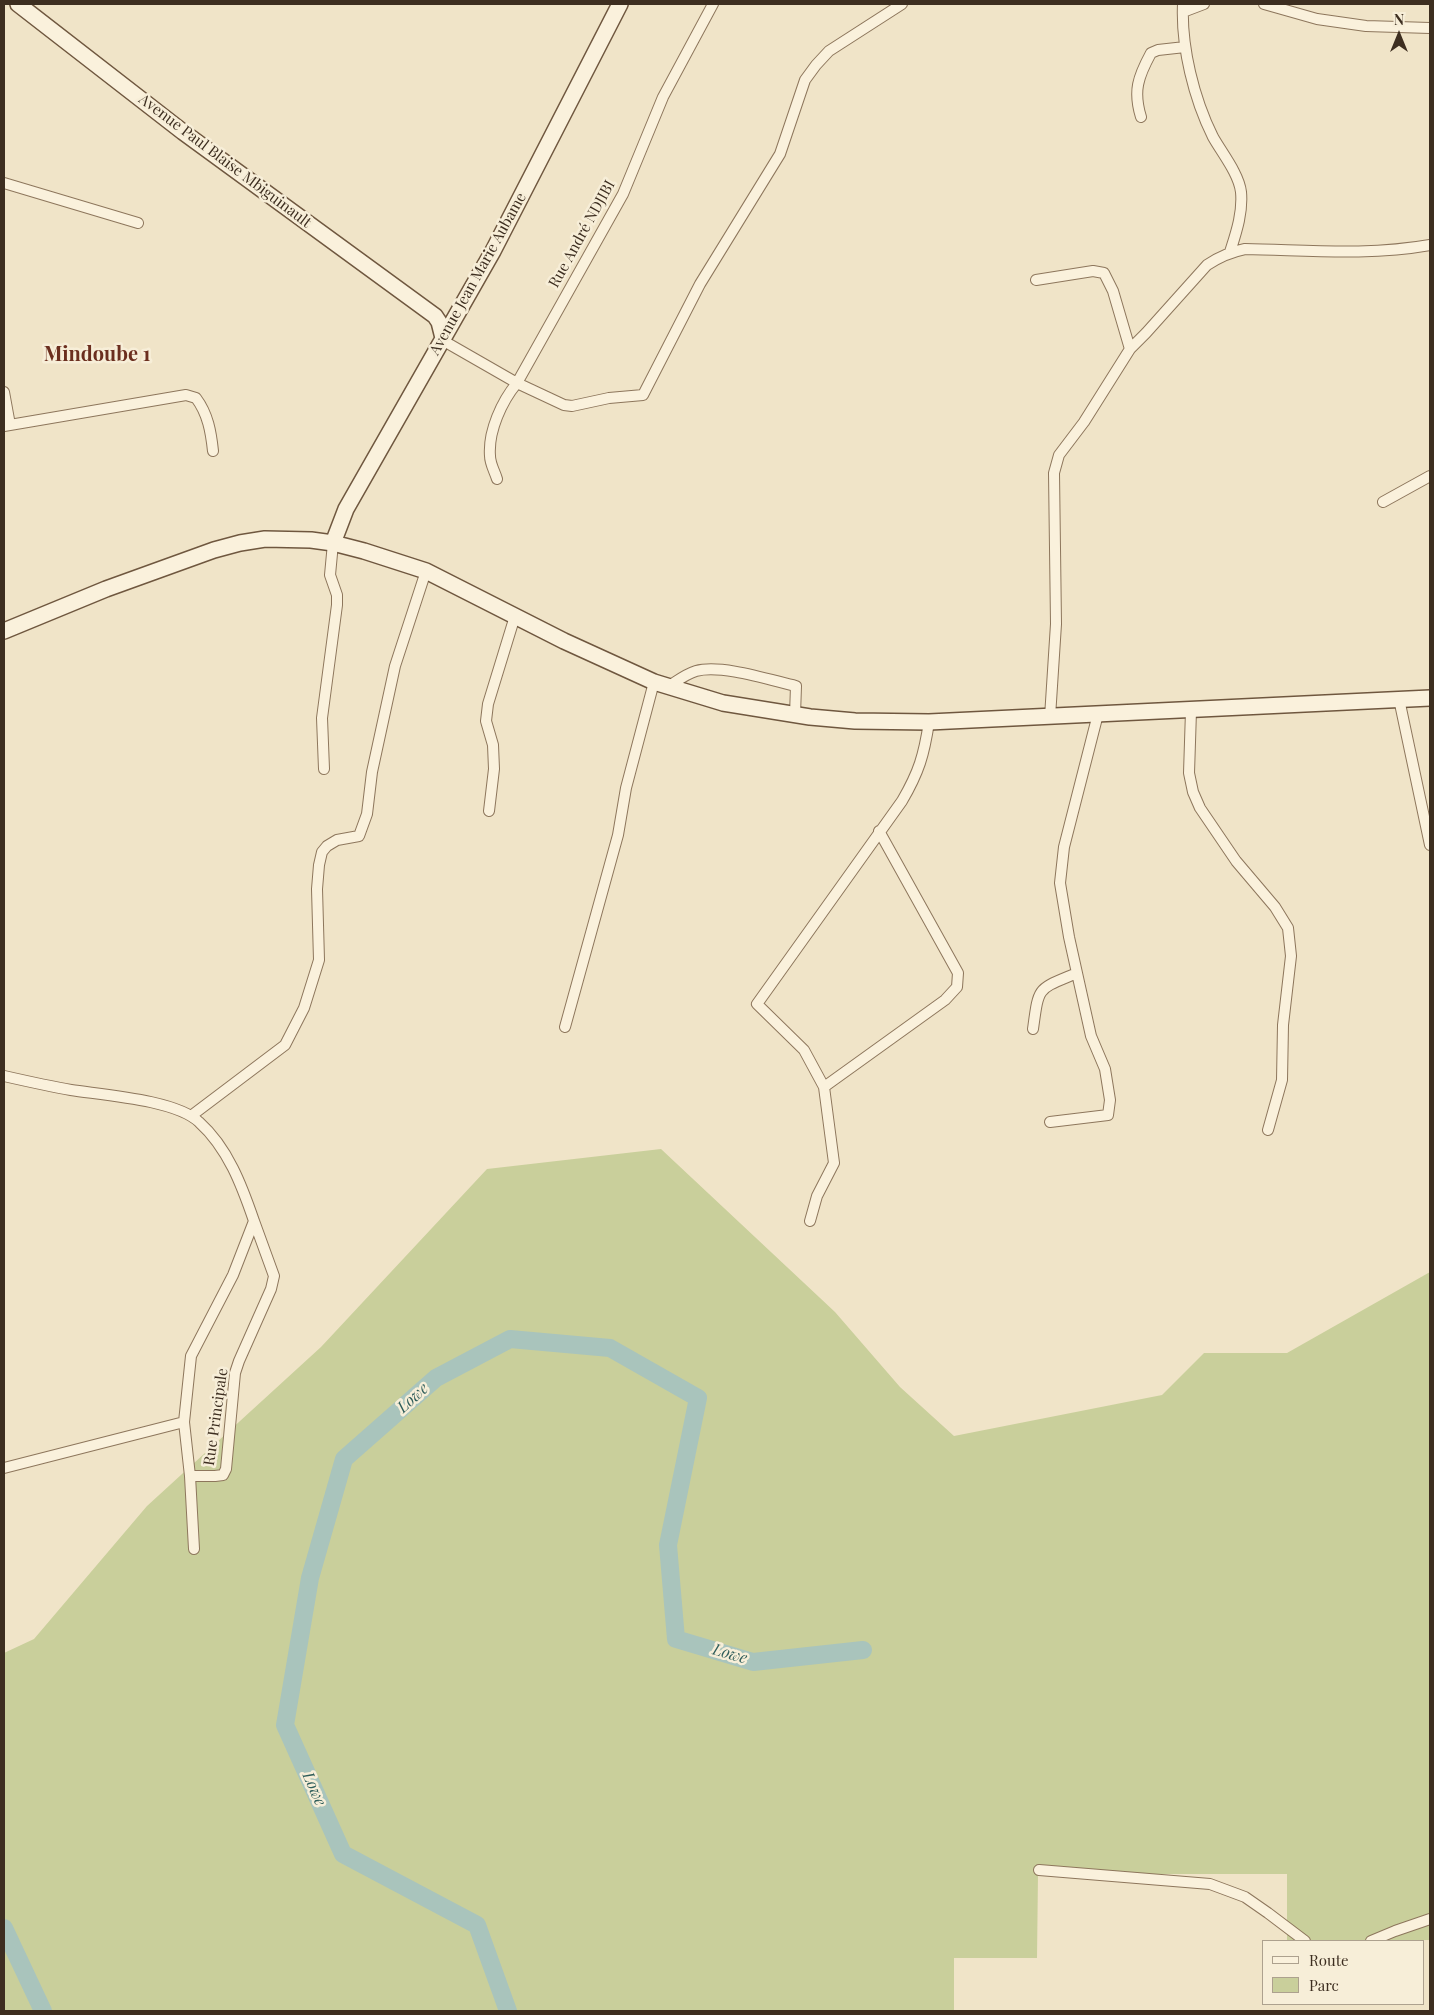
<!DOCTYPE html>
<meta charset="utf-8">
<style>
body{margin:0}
#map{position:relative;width:1434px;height:2015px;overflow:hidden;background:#f0e4c8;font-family:"Playfair Display",serif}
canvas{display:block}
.frame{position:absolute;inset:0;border:5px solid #3d2e20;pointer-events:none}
.legend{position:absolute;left:1262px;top:1940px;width:162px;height:65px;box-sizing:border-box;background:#f7eed8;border:1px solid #ada18e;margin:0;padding:6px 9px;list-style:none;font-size:15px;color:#3d2e20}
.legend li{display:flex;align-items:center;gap:10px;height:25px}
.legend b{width:25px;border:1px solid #ada18e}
.north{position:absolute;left:1374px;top:10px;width:50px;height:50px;-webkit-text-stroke:4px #f7eed8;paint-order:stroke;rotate:0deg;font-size:14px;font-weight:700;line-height:20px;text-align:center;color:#3d2e20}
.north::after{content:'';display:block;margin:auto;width:18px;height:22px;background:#3d2e20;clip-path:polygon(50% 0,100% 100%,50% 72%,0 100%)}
</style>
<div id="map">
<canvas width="1434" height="2015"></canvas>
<div class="frame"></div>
<ul class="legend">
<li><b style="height:6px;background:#faf1dc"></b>Route</li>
<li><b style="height:14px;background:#c9cf9b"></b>Parc</li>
</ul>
<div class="north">N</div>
</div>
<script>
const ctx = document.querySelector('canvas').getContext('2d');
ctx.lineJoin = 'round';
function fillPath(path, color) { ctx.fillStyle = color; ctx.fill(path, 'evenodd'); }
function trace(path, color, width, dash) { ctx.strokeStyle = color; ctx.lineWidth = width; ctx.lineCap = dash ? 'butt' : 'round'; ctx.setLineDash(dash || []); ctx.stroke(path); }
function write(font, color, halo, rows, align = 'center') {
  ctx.font = font + ' "Playfair Display",serif'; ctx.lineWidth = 5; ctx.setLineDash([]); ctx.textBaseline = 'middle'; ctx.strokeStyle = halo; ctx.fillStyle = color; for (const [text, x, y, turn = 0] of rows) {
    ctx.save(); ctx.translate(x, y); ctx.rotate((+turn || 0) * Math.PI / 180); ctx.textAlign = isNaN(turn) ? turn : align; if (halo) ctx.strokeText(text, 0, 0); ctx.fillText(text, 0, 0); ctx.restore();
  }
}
fillPath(new Path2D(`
 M661,1149l174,163 65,75 54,49 208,-41 42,-42h83l143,-81v668l-143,1v-67h-249l-1,84h-83v53h-950v-358l30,-14 113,-133 174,-159 166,-178z`), '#c9cf9b');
trace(new Path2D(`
 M4,1928l39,83
 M508,2011l-31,-86 -134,-71 -58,-129 25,-147 34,-119 92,-81 74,-39 100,9 88,50 -30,147 8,94 77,23 110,-12`), '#a9c4bc', 18);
const street = new Path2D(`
 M1183,4c-2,43 11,95 30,133 9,16 26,37 28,55 2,21 -5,41 -11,60
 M1264,4l53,15 49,7 64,2
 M1183,12l21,-8
 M1141,117c-8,-26 -3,-40 10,-64l7,-3 27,-3
 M4,183l134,40
 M1036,280l57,-9 11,2 9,18 17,58
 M442,340l75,43 47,22 8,1 37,-8 34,-3 57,-111 80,-130 25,-74 11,-15 13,-14 73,-47
 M4,392l6,33
 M4,426l182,-31 10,3c12,16 15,34 17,53
 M497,479c-2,-7 -7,-15 -7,-23 -2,-25 12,-55 27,-73l106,-189 40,-97 50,-93
 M1383,502l47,-26
 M669,686c8,-5 17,-12 27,-15 25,-7 74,9 100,15l-1,29
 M1399,699l31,146
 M1191,711l-2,62 4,19 7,16 36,53 39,46 13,21 3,28 -8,69 -1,55 -14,50
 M1050,717l6,-93 -2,-151 5,-18 25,-33 46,-73 16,-16 61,-68c12,-8 23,-13 38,-16 62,1 123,7 185,-4
 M324,769l-2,-51 15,-113v-10l-7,-20 3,-32
 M489,811l5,-42 -1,-24 -7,-24 2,-17 27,-88
 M565,1027l53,-192 8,-47 28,-106
 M1033,1029c6,-44 4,-39 44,-56
 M4,1076c22,5 44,10 67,14 33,5 105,10 128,32 29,26 43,64 55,99l-21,54 -42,81 -7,66 6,54 4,73
 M824,1087l121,-87 12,-13 1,-14 -79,-142
 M191,1116l94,-71 19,-37 15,-48 -2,-71 2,-24 3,-13 5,-6 10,-6 22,-4 8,-22 5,-42 23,-106 31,-95
 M1050,1122l58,-7 2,-15 -5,-31 -14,-33 -22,-99 -9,-54 4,-36 34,-133
 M810,1221l7,-25 17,-33 -10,-76 -20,-37 -47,-46 145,-203c17,-29 22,-46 27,-79
 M4,1468l180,-46
 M190,1476h25l8,-1 3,-6 9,-96 4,-12 32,-72 3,-13 -20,-55
 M1039,1870l171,14 35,13 23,16 37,28
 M1371,1941l24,-10 35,-12`);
const secondary = new Path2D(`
 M18,4l165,128 252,184 4,6 4,16
 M333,543l13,-34 147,-258 127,-247
 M4,631l102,-42 108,-39 26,-7 25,-4 46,1 22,3 31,8 62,20 138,70 90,41 69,21 87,14 45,4 74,1 501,-24`);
trace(street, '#8d765c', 12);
trace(secondary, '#6f573f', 18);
trace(street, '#faf1dc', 10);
trace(secondary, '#faf1dc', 15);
write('15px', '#3d2e20', '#f7eed8', [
 ["Avenue Paul Blaise Mbiguinault",225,161,37],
 ["Rue André NDJIBI",582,234,-61],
 ["Avenue Jean Marie Aubame",478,274,-61],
 ["Rue Principale",216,1417,-82]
]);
write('italic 16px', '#2f5d5a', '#f7eed8', [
 ["Lowe",413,1398,-42],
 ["Lowe",730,1654,16],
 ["Lowe",314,1789,66]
]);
write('bold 20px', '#6b2e1e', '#f7eed8', [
 ["Mindoube 1",97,355]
]);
</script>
